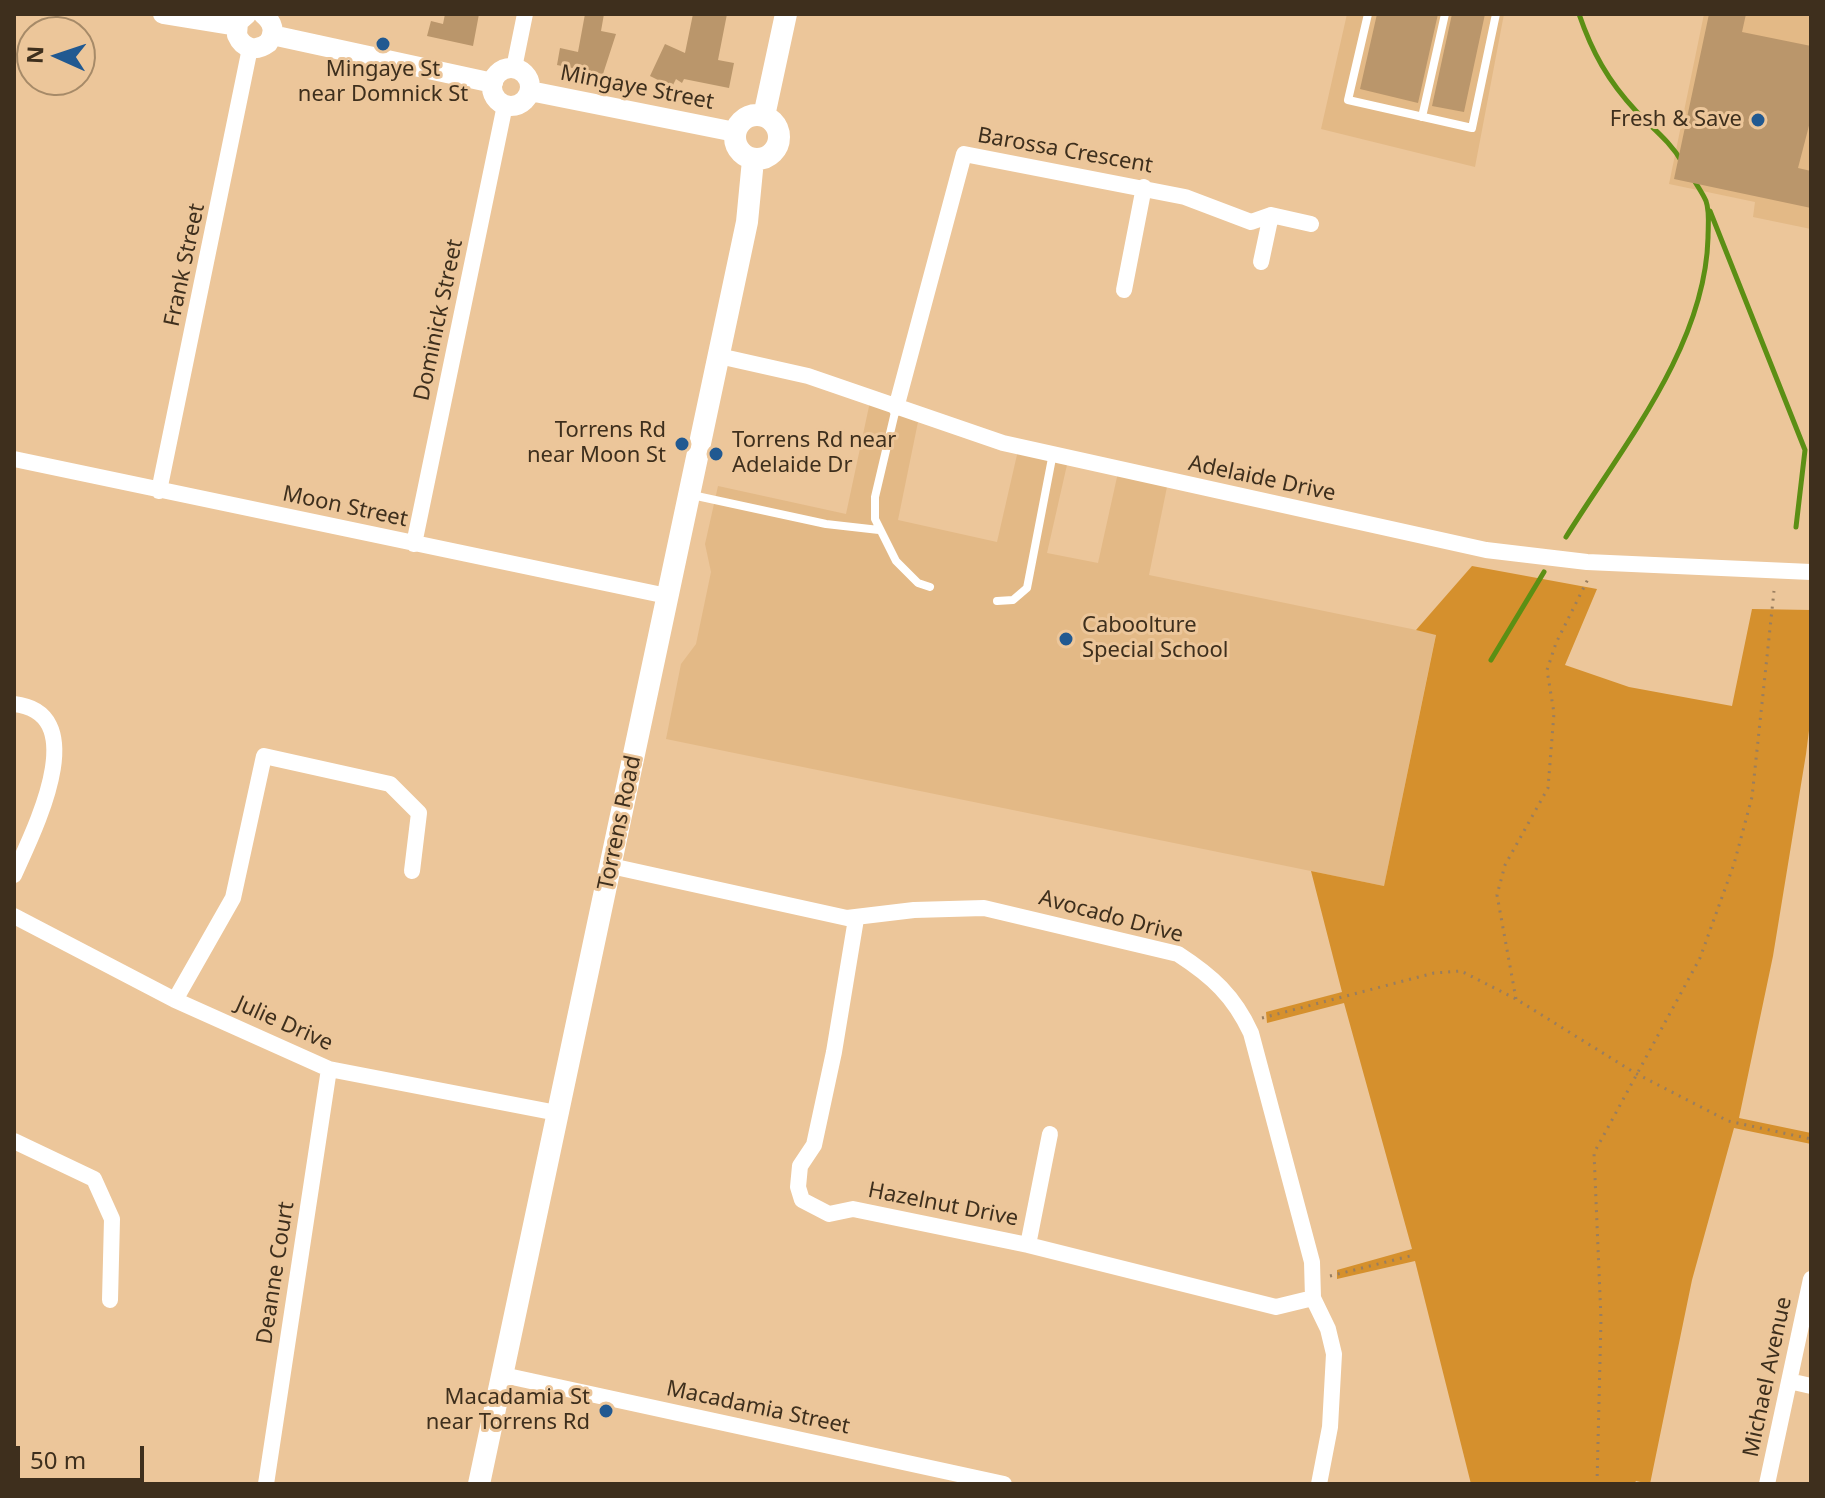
<!DOCTYPE html>
<style>
body{margin:0}
#map{position:relative;width:1825px;height:1498px;overflow:hidden;background:#ecc69a;font-family:"Noto Sans",sans-serif}
canvas{display:block}
.frame{position:absolute;inset:0;border:16px solid #3e2f1d;pointer-events:none}
.north{position:absolute;left:16px;top:16px;width:80px;height:80px;box-sizing:border-box;background:#ecc69a;border:2px solid #a68a68;border-radius:50%;rotate:273deg;font-size:22px;font-weight:700;line-height:32px;text-align:center;color:#3e2f1d}
.north::after{content:'';display:block;margin:auto;width:28px;height:36px;background:#215991;clip-path:polygon(50% 0,100% 100%,50% 72%,0 100%)}
.scale{position:absolute;left:16px;top:1446px;width:128px;height:36px;box-sizing:border-box;border:4px solid #3e2f1d;border-top:0;padding-left:10px;font-size:24px;line-height:28px;white-space:nowrap;color:#3e2f1d;-webkit-text-stroke:6px #ecc69a;paint-order:stroke}
</style>
<div id="map">
<canvas width="1825" height="1498"></canvas>
<div class="frame"></div>
<div class="north">N</div>
<div class="scale">50 m</div>
</div>
<script>
const ctx = document.querySelector('canvas').getContext('2d');
ctx.lineJoin = 'round';
function fillPath(path, color) { ctx.fillStyle = color; ctx.fill(path, 'evenodd'); }
function trace(path, color, width, dash) { ctx.strokeStyle = color; ctx.lineWidth = width; ctx.lineCap = dash ? 'butt' : 'round'; ctx.setLineDash(dash || []); ctx.stroke(path); }
function write(font, color, halo, rows, align = 'center') {
  ctx.font = font + ' "Noto Sans",sans-serif'; ctx.lineWidth = 6; ctx.setLineDash([]); ctx.textBaseline = 'middle'; ctx.strokeStyle = halo; ctx.fillStyle = color; for (const [text, x, y, turn = 0] of rows) {
    ctx.save(); ctx.translate(x, y); ctx.rotate((+turn || 0) * Math.PI / 180); ctx.textAlign = isNaN(turn) ? turn : align; if (halo) ctx.strokeText(text, 0, 0); ctx.fillText(text, 0, 0); ctx.restore();
  }
}
fillPath(new Path2D(`
 M1347,14h157l-29,153 -154,-38z
 M1704,14h107v215l-58,-12 2,-15 -86,-18z
 M871,397l48,20 -21,103 99,22 22,-96 50,10 -22,97 51,10 21,-95 49,14 -19,93 287,59 -52,252 -718,-147 15,-75 15,-20 15,-72 -6,-28 13,-58 128,28z`), '#e3b986');
fillPath(new Path2D(`
 M1472,566l125,23 -32,76 64,22 103,19 20,-97 59,1v105l-5,39 -33,202 -34,162 72,15v11l-77,-16 -42,152 -42,204 -14,-3 -2,3h-163l-56,-223 -78,18v-9l75,-21 -68,-246 -77,20 -1,-11 76,-20 -31,-121 73,15 52,-251 -20,-5z`), '#d5902d');
trace(new Path2D(`
 M1579,14c13,38 29,67 57,97 16,17 34,30 46,51
 M1710,211l95,239 -9,77
 M1566,537c56,-90 139,-190 142,-299 0,-11 2,-26 -2,-37 -3,-7 -8,-14 -12,-21
 M1491,660l53,-88`), '#5b8f14', 5);
fillPath(new Path2D(`
 M445,14h34l-6,32 -46,-10 4,-15 12,3z
 M585,14h19l-3,17 15,3 -13,40 -46,-9 3,-17 18,4z
 M693,14h34l-9,46 16,3 -5,25 -45,-9 -2,4 -6,-4 -4,8 -22,-11 15,-32 20,9z
 M1377,14h61l-20,89 -58,-14z
 M1452,14h33l-21,98 -32,-6z
 M1709,14h37l-4,18 69,14v72l-13,50 13,3v37l-137,-29z`), '#ba966b');
trace(new Path2D(`
 M1516,999l-19,-104 8,-30 43,-77 6,-75 -7,-43 9,-27 32,-64
 M1262,1018l172,-45 27,-2 55,28 119,74 93,48 83,18
 M1330,1276l84,-21
 M1597,1484l4,-165 -7,-166 106,-195 34,-94 18,-67 22,-206`), '#997e5f', 3, [2, 6]);
trace(new Path2D(`
 M1368,14l-20,86 124,28 24,-114
 M1422,117l23,-103
 M896,408l-21,89v22l21,42 22,22 12,4
 M692,495l134,29 53,6
 M997,601l16,-1 14,-12 26,-135`), '#fff', 8);
trace(new Path2D(`
 M514,68l11,-54
 M1261,262l10,-47
 M1124,290l20,-103
 M719,356l89,20 195,67 483,107 101,12 224,10
 M896,408l68,-254 221,43 66,25 20,-7 40,9
 M14,459l653,137
 M159,491l91,-443
 M414,544l91,-439
 M14,704c81,9 18,130 0,171
 M611,866l236,52 67,-8 70,-2 194,46c34,22 56,42 73,79l61,229 1,36 15,31 6,25 -4,73 -11,57
 M14,916l161,84 154,69 228,44
 M856,919l-22,133 -20,93 -14,21 -2,21 4,13 27,14 24,-5 175,36 248,62 37,-9
 M175,1000l58,-102 31,-142 126,28 29,29 -7,58
 M14,1141l80,38 18,40 -2,81
 M1028,1245l22,-111
 M503,1375l501,109
 M1789,1381l22,5
 M266,1484l63,-415
 M1767,1484l44,-205`), '#fff', 16);
trace(new Path2D(`
 M163,14l74,12
 M247,14l-9,8 -1,13c6,14 19,17 31,8 8,-11 5,-21 -5,-29
 M272,35l221,48
 M492 87a19 19 0 1 1 38 0a19 19 0 1 1-38 0Z
 M530,91l205,41`), '#fff', 20);
trace(new Path2D(`
 M735 137a22 22 0 1 1 44 0a22 22 0 1 1-44 0Z
 M764,116l22,-102
 M479,1484l268,-1262 6,-62`), '#fff', 22);
for (const [x, y, r, color] of [
 [383,44,8,"#215991"],
 [1758,120,8,"#215991"],
 [682,444,8,"#215991"],
 [716,454,8,"#215991"],
 [1066,639,8,"#215991"],
 [606,1411,8,"#215991"]
]) { const dot = new Path2D(); dot.arc(x, y, r, 0, 2 * Math.PI); ctx.fillStyle = color; ctx.fill(dot); trace(dot, '#ecc69a', 3); }
write('22px', '#3e2f1d', '#ecc69a', [
 ["Mingaye St",383,70,"center"],
 ["near Domnick St",383,95,"center"],
 ["Fresh & Save",1742,120],
 ["Torrens Rd",666,431],
 ["near Moon St",666,456],
 ["Torrens Rd near",732,441,"left"],
 ["Adelaide Dr",732,466,"left"],
 ["Caboolture",1082,626,"left"],
 ["Special School",1082,651,"left"],
 ["Macadamia St",590,1398],
 ["near Torrens Rd",590,1423]
], 'right');
write('22px', '#3e2f1d', '#ecc69a', [
 ["Mingaye Street",637,88,11],
 ["Barossa Crescent",1065,151,10],
 ["Frank Street",185,265,-78],
 ["Dominick Street",439,320,-78],
 ["Adelaide Drive",1262,479,12],
 ["Moon Street",345,507,12],
 ["Torrens Road",620,823,-78],
 ["Avocado Drive",1111,917,15],
 ["Julie Drive",284,1024,24],
 ["Hazelnut Drive",943,1205,11],
 ["Deanne Court",276,1273,-81],
 ["Michael Avenue",1768,1377,-78],
 ["Macadamia Street",758,1408,12]
]);
</script>
